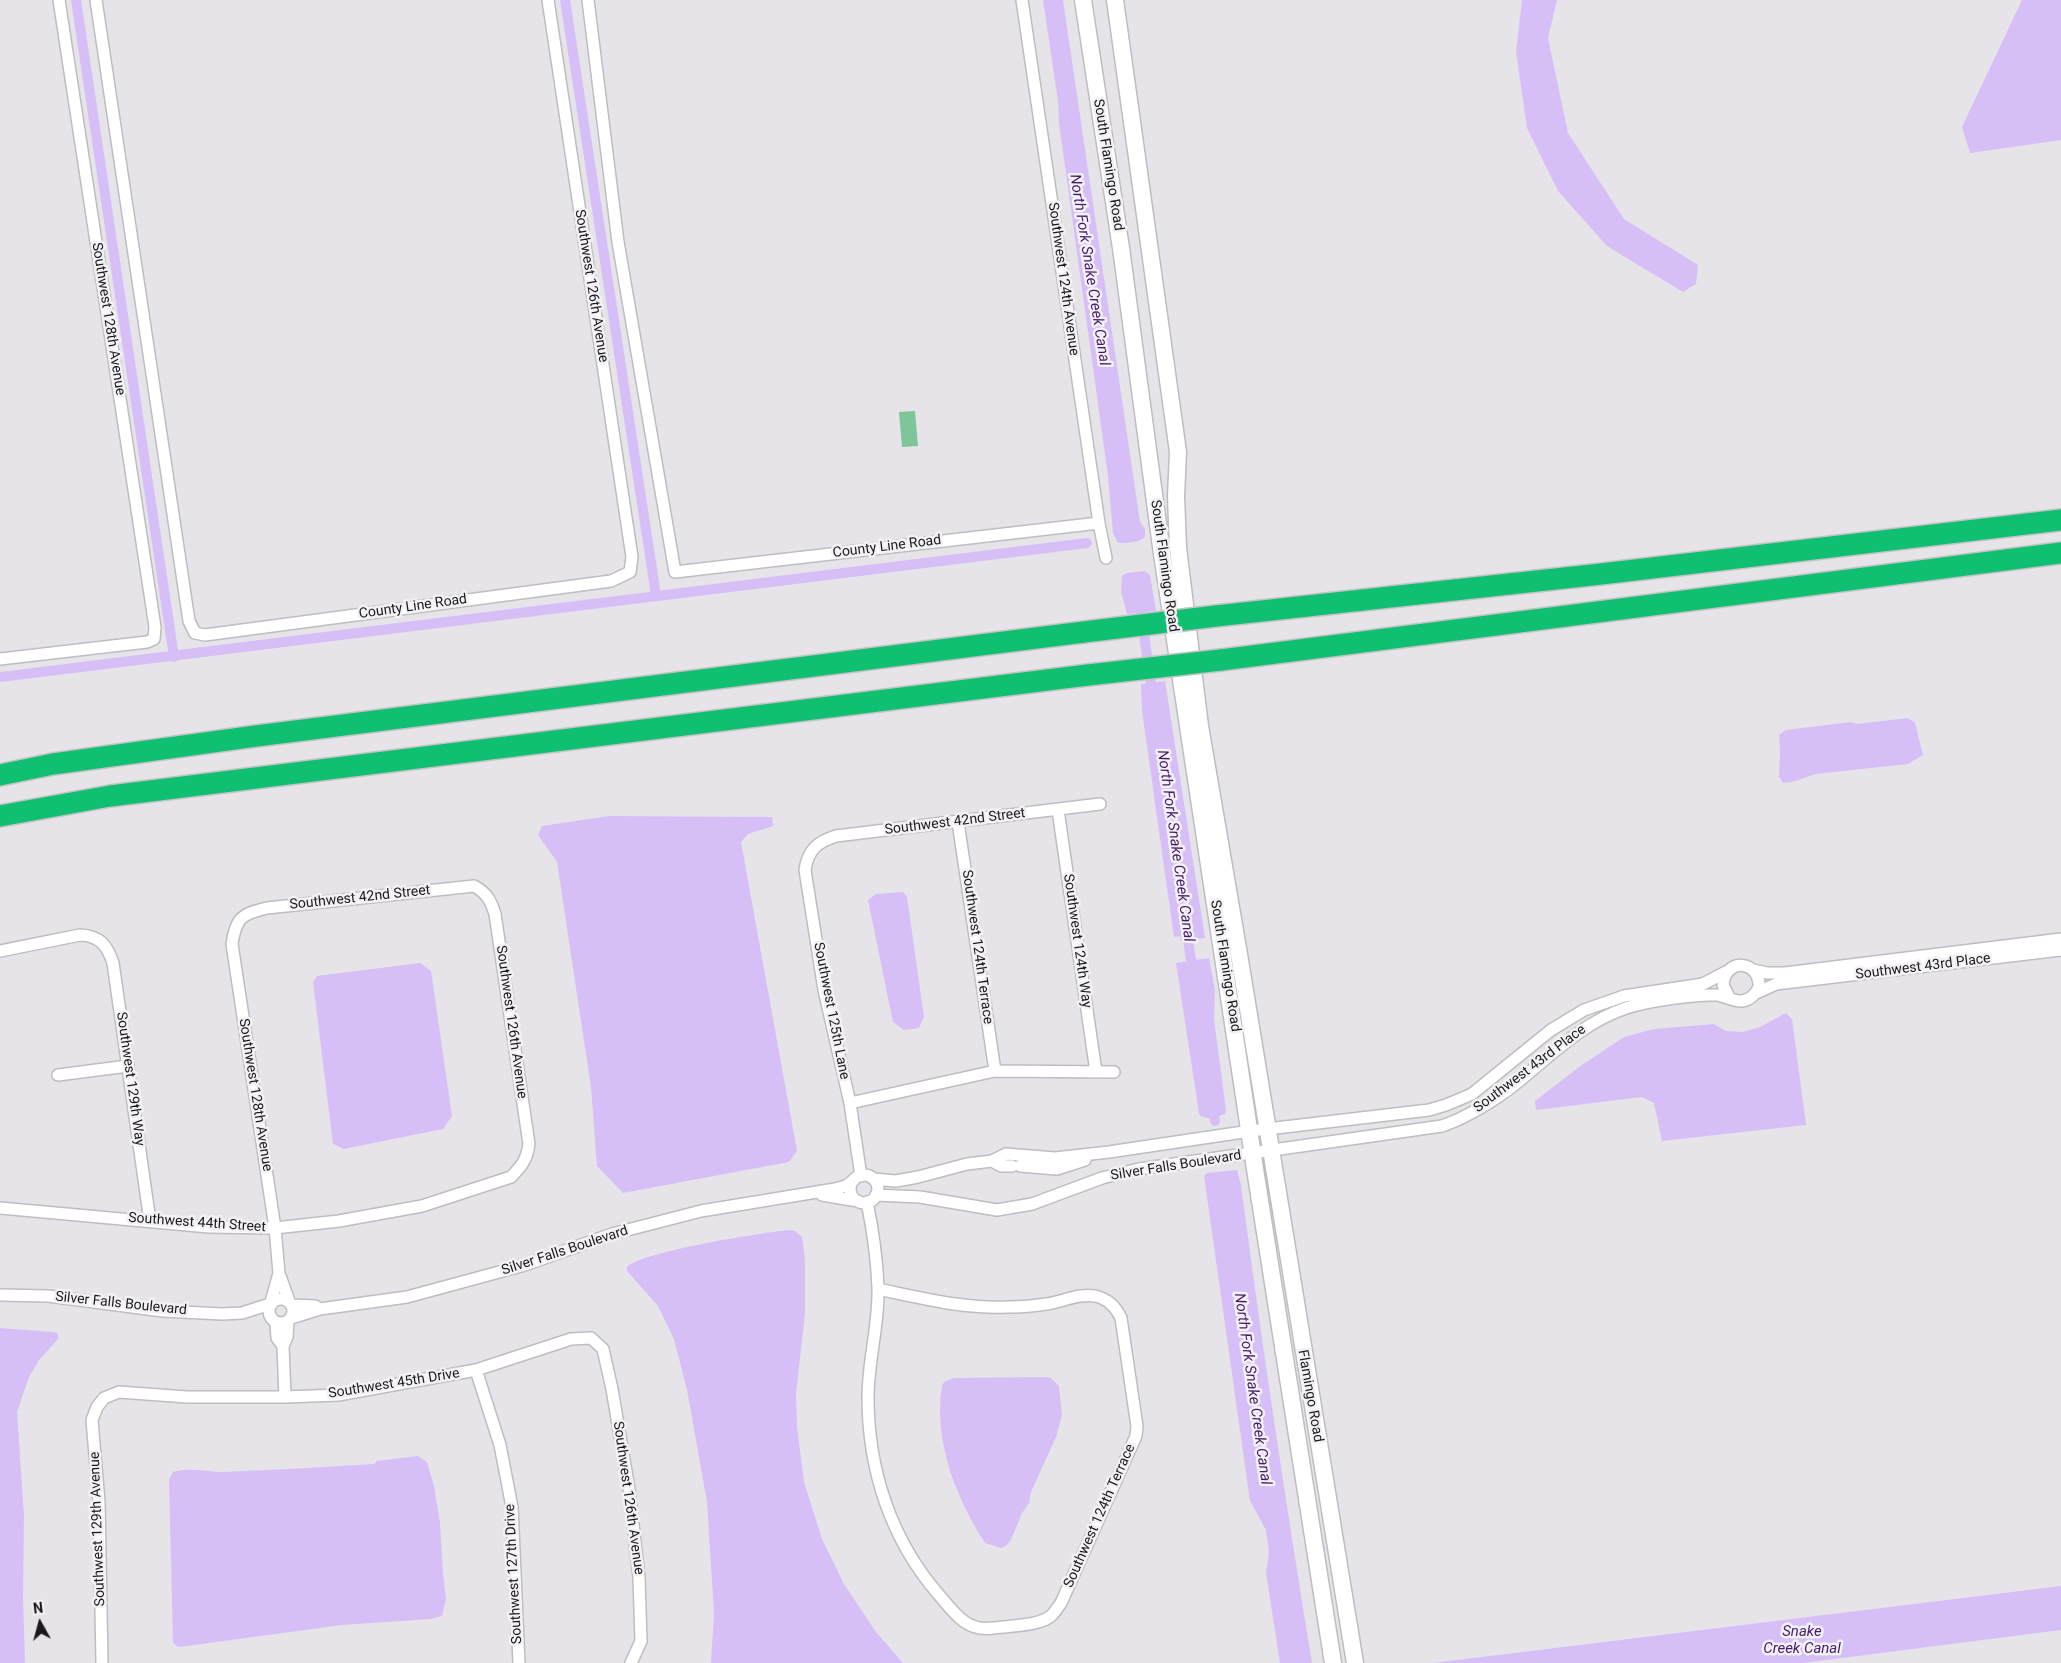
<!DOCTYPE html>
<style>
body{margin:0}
#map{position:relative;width:2061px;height:1663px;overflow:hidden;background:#e6e4e8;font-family:Roboto,sans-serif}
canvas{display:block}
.north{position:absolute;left:15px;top:1598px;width:50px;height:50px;-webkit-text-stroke:4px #f3f1f5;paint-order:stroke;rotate:353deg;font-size:14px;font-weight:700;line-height:20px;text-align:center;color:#1a191a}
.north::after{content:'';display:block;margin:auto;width:18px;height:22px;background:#1a191a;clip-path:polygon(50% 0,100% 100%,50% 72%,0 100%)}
</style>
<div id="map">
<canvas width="2061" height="1663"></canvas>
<div class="north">N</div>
</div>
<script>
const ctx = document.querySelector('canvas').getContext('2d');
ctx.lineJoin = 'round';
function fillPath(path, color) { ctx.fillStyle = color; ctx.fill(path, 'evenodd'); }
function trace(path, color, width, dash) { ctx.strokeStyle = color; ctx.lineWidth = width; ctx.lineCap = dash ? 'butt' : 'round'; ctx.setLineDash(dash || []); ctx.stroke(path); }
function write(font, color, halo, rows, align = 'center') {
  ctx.font = font + ' Roboto,sans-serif'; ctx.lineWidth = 5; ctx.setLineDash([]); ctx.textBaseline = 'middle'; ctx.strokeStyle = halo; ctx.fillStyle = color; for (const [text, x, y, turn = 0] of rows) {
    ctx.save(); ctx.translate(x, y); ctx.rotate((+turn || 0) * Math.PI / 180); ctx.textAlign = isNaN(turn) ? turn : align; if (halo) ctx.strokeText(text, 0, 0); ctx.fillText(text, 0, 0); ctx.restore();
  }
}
fillPath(new Path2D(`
 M915,411l3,35 -16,1 -3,-35z`), '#7ec599');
fillPath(new Path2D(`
 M1043,0h20l77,522 5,7v8c-6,6 -19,6 -27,6l-5,-10 -5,-57 -49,-353 -1,-22z
 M1522,0h35l-9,38 20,95 56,86 74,46 -2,19 -13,8 -76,-46 -49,-55 -31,-63 -11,-76z
 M2022,0h39v140l-91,13 -8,-26z
 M1145,571l5,4 6,36 -29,3 -6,-23 1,-15 5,-3z
 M1165,681l40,257 -24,3 -1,-5 -6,1 -32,-226 -1,-27z
 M1908,718l7,5 8,32 -15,9 -92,10 -24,8 -9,1 -4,-6 1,-24 -1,-18 7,-5 65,-8 6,2z
 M609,816l163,1 1,9 -25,8 -7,8 56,309 -8,11 -166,31 -26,-27 -6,-79 -34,-225 -19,-27 4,-9z
 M903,892l4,5 17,120 -5,11 -15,2 -11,-8 -25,-122 8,-6z
 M1209,958l6,32 -1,29 12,91 -1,4 -14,5 -11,-3 -1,-3 -23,-150z
 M420,963l11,8 21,145 -9,13 -99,20 -11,-5 -20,-162 4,-6z
 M1786,1013l6,6 14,106 -144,16 -8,-38 -12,-6 -106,13 -1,-9 44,-34 45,-30 30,-8 60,-5 12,7 17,1 17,-5z
 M1237,1170l4,15c21,160 45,319 71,478h-32l-14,-90 3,-21 -3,-22 -16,-29 -46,-325 3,-3z
 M790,1230l5,1 7,6 3,22v54l-9,81 1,33 7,55 18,57 22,45 32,48 27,31h-192l3,-49 -7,-112 -20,-112 -13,-51 -16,-33 -31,-35v-4c13,-15 138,-35 163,-37z
 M0,1328l53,4 4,1 2,5 -20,22 -10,17 -12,35 7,104 -1,81 2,66h-25z
 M1046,1377l5,1 8,8 3,29 -6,22 -25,55 -2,11 -7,10 -11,27 -5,6 -5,2 -16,-5c-29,-45 -52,-103 -43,-157l2,-4 10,-4z
 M418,1456l9,6 7,24 6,37 3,51 3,25 -4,17 -11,3 -89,6 -163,22 -6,-4 -4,-163 4,-8c15,-5 35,0 50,0 51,-2 101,-5 151,-8l3,-3z
 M2061,1586v44l-258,33h-370z`), '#d6bff7');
trace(new Path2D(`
 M76,0l98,657
 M565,0l91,595
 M1139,600l14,97
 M0,677l1087,-134
 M1186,926l7,48
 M1213,1104l2,17`), '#d6bff7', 10);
const street = new Path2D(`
 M96,0l93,621 6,12 10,2 406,-54 19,-9 2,-15 -84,-557
 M588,0l30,242 57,330 424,-49
 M1022,0l77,523 7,35
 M0,659l147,-17 7,-3 1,-12 -96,-627
 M1058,810l38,262
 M958,822l37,249
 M0,951l80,-16c20,1 27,10 33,28l37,258
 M1753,970l14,3h18l276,-34
 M1756,993l20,-9 285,-34
 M58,1075l70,-9
 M850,1103l145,-32 119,1
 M992,1161l9,5h11
 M1020,1166l37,3 28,-9
 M850 1189a14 14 0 1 1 28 0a14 14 0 1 1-28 0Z
 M861,1176l-11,-73 -26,-113 -19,-120c3,-20 12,-28 31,-34l264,-32
 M874,1179l22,2 22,-4 49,-13 25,-3 14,-7 49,4 54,-6 141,-21 179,-21 17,-5 26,-11 79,-64 33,-20 40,-14 79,-12 23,-12
 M822,1195l36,6
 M876,1195l44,2 77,13 35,-6 70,-26 37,-9 303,-43c23,-8 43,-20 63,-34 40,-30 73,-68 121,-84 21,-7 69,-14 91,-13 8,1 17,7 25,6 8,-1 14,-7 17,-14 1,-27 -34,-30 -36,-2l6,12
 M867,1202c6,29 10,57 11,86 1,37 -10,73 -10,109 0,73 23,143 71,198 16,19 28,37 54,33 16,-2 48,-2 59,-13 3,-3 6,-8 9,-12l75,-167 1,-10 -16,-108c-6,-12 -13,-19 -26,-22 -16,-3 -33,6 -49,8 -12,2 -26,3 -38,3 -44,2 -87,-9 -130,-18
 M0,1208l209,19 66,1 64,-7 83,-15 89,-29c11,-11 16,-18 18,-33l-34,-230c-4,-13 -8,-21 -21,-28l-207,22c-25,6 -31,9 -35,36l43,284 4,45 10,28
 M0,1295l48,1 115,15 59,3 20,-1 28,-9
 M269 1311a12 12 0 1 1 24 0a12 12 0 1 1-24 0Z
 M271,1302l8,-29
 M292,1305l23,1 5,3
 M291,1318l29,-9 87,-12 118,-32 87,-31 89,-23 134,-22 11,-3 8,-6
 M276,1322l1,16 6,8
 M476,1370l24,75 12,62 7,156
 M285,1397l-2,-51 4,-9 1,-16
 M102,1663l-3,-161 -7,-82 5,-13 7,-9 15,-6 68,5h98l53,-2 138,-25 95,-31 20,-1 12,11 9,40 17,100 10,88 2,64 -10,22`);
const secondary = new Path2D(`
 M1083,0l38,248 41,306 93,615 78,494
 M1115,0l63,452 -2,44 2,52 22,178 40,234 115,703`);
const highway = new Path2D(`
 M1216,616l385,-42 460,-54
 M1221,660l840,-107
 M0,775l53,-11 203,-28 828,-104
 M0,816l110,-20 978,-121`);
trace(street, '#bebdc1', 14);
trace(secondary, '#bebdc1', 19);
trace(highway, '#c3c3c3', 24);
trace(street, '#fff', 11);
trace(secondary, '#fff', 16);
trace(highway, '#0fc073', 21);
const highwayBridge = new Path2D(`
 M1084,632l132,-16
 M1088,675l133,-15`);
trace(highwayBridge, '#c3c3c3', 24, []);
trace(highwayBridge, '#0fc073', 21);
write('14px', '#1a191a', '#f3f1f5', [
 ["South Flamingo Road",1108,165,81],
 ["Southwest 124th Avenue",1063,279,82],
 ["Southwest 126th Avenue",591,286,81],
 ["Southwest 128th Avenue",108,319,81],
 ["County Line Road",887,547,-7],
 ["South Flamingo Road",1164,566,82],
 ["County Line Road",413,607,-8],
 ["Southwest 42nd Street",955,822,-7],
 ["Southwest 42nd Street",360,898,-6],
 ["Southwest 124th Way",1077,941,82],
 ["Southwest 124th Terrace",977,947,82],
 ["South Flamingo Road",1225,966,81],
 ["Southwest 43rd Place",1923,967,-7],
 ["Southwest 125th Lane",831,1011,79],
 ["Southwest 126th Avenue",511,1022,82],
 ["Southwest 43rd Place",1530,1069,-37],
 ["Southwest 129th Way",130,1079,82],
 ["Southwest 128th Avenue",255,1095,81],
 ["Silver Falls Boulevard",1176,1166,-9],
 ["Southwest 44th Street",197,1223,4],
 ["Silver Falls Boulevard",565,1251,-18],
 ["Silver Falls Boulevard",121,1304,6],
 ["Southwest 45th Drive",394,1384,-9],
 ["Flamingo Road",1310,1396,80],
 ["Southwest 126th Avenue",628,1498,82],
 ["Southwest 124th Terrace",1100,1516,-66],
 ["Southwest 129th Avenue",98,1529,-92],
 ["Southwest 127th Drive",514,1574,-93]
]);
write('italic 15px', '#451c6b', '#f3f1f5', [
 ["North Fork Snake Creek Canal",1089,270,81],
 ["North Fork Snake Creek Canal",1175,846,82],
 ["North Fork Snake Creek Canal",1252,1389,82],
 ["Snake",1802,1632],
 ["Creek Canal",1802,1649]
]);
</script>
